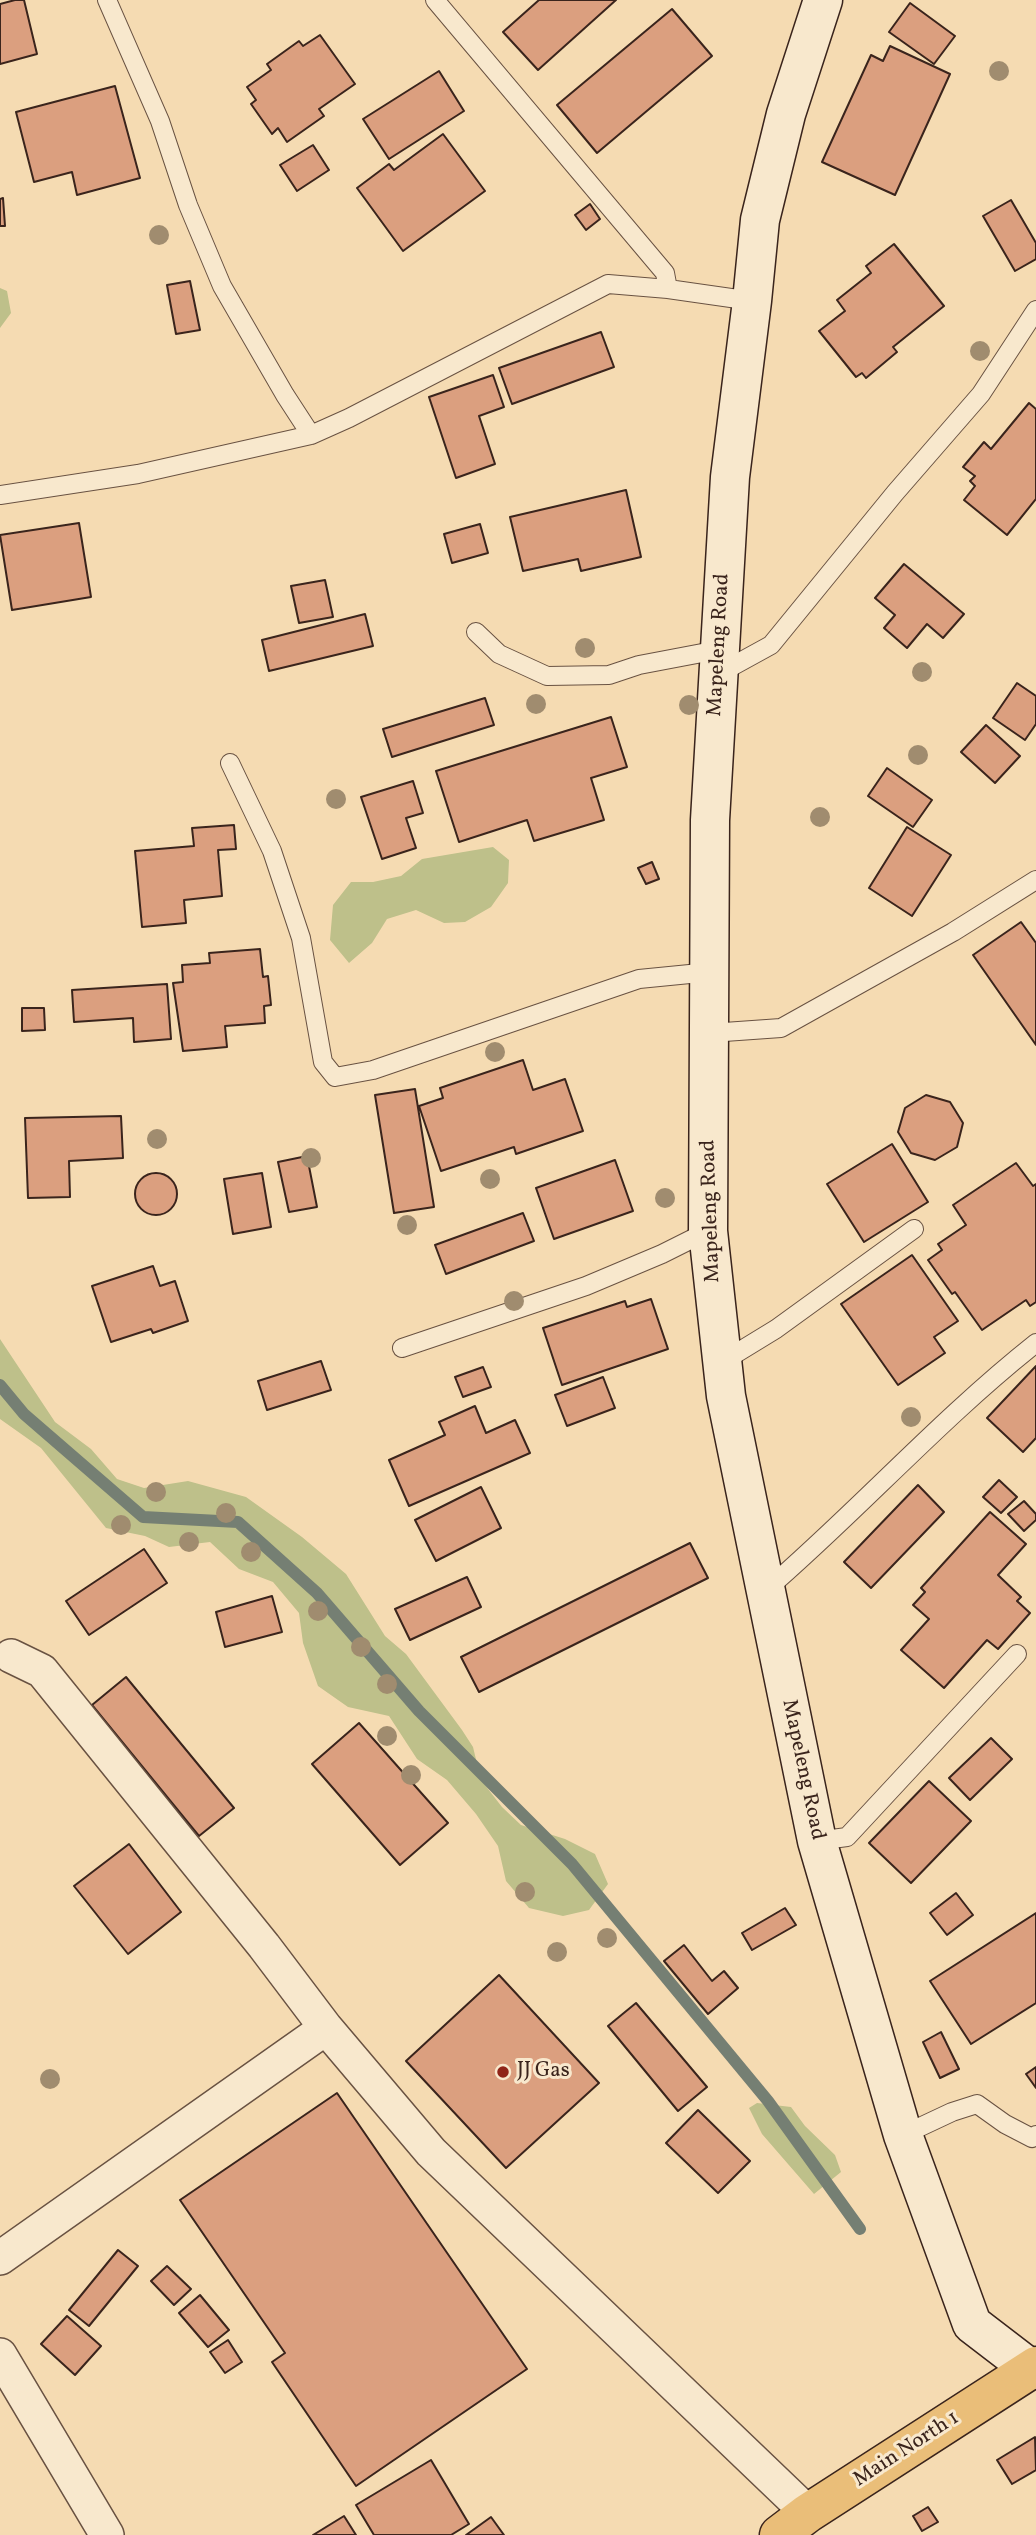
<!DOCTYPE html>
<style>
body{margin:0}
canvas{display:block;background:#f5dbb2}
</style>
<canvas width="1036" height="2535"></canvas>
<script>
const ctx = document.querySelector('canvas').getContext('2d');
ctx.lineJoin = 'round';
function fillPath(path, color) { ctx.fillStyle = color; ctx.fill(path, 'evenodd'); }
function trace(path, color, width, dash) { ctx.strokeStyle = color; ctx.lineWidth = width; ctx.lineCap = dash ? 'butt' : 'round'; ctx.setLineDash(dash || []); ctx.stroke(path); }
function write(font, color, halo, rows, align = 'center') {
  ctx.font = font + ' Vollkorn,serif'; ctx.lineWidth = 6; ctx.setLineDash([]); ctx.textBaseline = 'middle'; ctx.strokeStyle = halo; ctx.fillStyle = color; for (const [text, x, y, turn = 0] of rows) {
    ctx.save(); ctx.translate(x, y); ctx.rotate((+turn || 0) * Math.PI / 180); ctx.textAlign = isNaN(turn) ? turn : align; if (halo) ctx.strokeText(text, 0, 0); ctx.fillText(text, 0, 0); ctx.restore();
  }
}
fillPath(new Path2D(`
 M0,288l7,3 4,22 -11,15z
 M493,847l16,13 -1,23 -17,24 -26,15 -21,1 -28,-13 -29,9 -15,24 -23,20 -19,-23 3,-35 18,-23h22l28,-6 21,-17z
 M0,1339l55,83 36,27 26,30 27,9 44,-7 58,16 56,40 44,37 39,62 21,18 56,76 11,17 8,33 21,27 19,18 44,14 30,15 13,30 -19,26 -26,6 -34,-8 -23,-27 -8,-35 -22,-32 -29,-34 -30,-21 -28,-43 -41,-9 -30,-21 -15,-43 -4,-30 -26,-31 -34,-13 -29,-27 -41,5 -24,-11 -39,-8 -65,-80 -41,-29z
 M757,2103l34,4 14,19 30,29 6,17 -27,22 -52,-60 -13,-26z`), '#bec08a');
trace(new Path2D(`
 M0,1385l24,29 119,103 95,5 79,71 102,118 153,153 196,237 92,128`), '#757f73', 12);
const building = new Path2D(`
 M15,0h9l13,54 -37,10v-60z
 M539,0h77l-78,70 -35,-38z
 M910,3l45,33 -21,28 -45,-32z
 M672,9l40,47 -115,97 -40,-48z
 M320,35l35,49 -36,25 5,7 -37,26 -9,-14 -6,6 -21,-30 5,-4 -9,-13 24,-17 -4,-6 32,-23 4,5z
 M890,46l60,28 -55,121 -73,-33 49,-107 12,6z
 M439,71l25,40 -75,48 -26,-40z
 M115,86l25,92 -63,17 -5,-23 -38,10 -18,-70z
 M443,134l42,57 -82,60 -46,-63 32,-24 5,6z
 M313,145l16,25 -32,21 -17,-26z
 M3,198l2,28h-5v-27z
 M1011,200l25,43v16l-21,12 -32,-55z
 M590,204l10,15 -14,11 -11,-15z
 M894,244l50,62 -51,41 4,5 -31,26 -4,-5 -6,4 -37,-46 26,-20 -8,-11 34,-27 -5,-7z
 M190,281l10,49 -24,4 -9,-49z
 M601,332l13,35 -102,37 -13,-36z
 M493,375l11,32 -25,9 16,48 -39,14 -27,-81z
 M1029,403l7,6v90l-29,36 -43,-35 11,-14 -5,-5 5,-5 -12,-9 21,-25 7,7z
 M626,490l15,67 -60,14 -3,-12 -55,12 -13,-54z
 M79,523l12,74 -79,13 -12,-75z
 M480,524l8,29 -36,10 -8,-29z
 M904,564l60,50 -21,24 -16,-14 -20,24 -23,-20 11,-13 -20,-17z
 M325,580l8,37 -34,6 -8,-37z
 M365,614l8,32 -104,25 -7,-31z
 M1017,683l19,13v28l-11,16 -32,-22z
 M485,698l9,27 -102,32 -9,-28z
 M611,717l16,50 -36,11 13,42 -70,21 -7,-21 -68,22 -23,-71z
 M986,725l34,31 -25,27 -34,-31z
 M887,768l45,32 -19,27 -45,-31z
 M413,781l10,32 -17,5 10,30 -34,11 -21,-62z
 M234,825l2,24 -18,1 4,46 -38,4 2,23 -44,4 -7,-76 59,-5 -2,-18z
 M907,827l44,28 -39,61 -43,-28z
 M652,862l7,17 -13,5 -8,-16z
 M1021,922l15,21v102l-63,-90z
 M260,949l3,28 5,-1 3,29 -7,1 1,17 -40,3 2,21 -44,4 -10,-68 10,-1 -1,-17 28,-2 -1,-10z
 M167,984l4,55 -37,3 -1,-24 -59,4 -2,-32z
 M22,1008h22l1,22 -23,1z
 M523,1060l10,30 32,-11 18,52 -67,23 -2,-7 -73,24 -22,-65 24,-8 -3,-10z
 M415,1089l19,118 -40,6 -19,-118z
 M926,1095l24,7 13,21 -6,24 -22,13 -24,-7 -13,-21 7,-24z
 M121,1116l2,42 -54,3 1,36 -42,1 -3,-80z
 M892,1144l36,58 -64,40 -37,-58z
 M307,1156l10,51 -28,5 -11,-50z
 M615,1160l18,51 -79,28 -18,-51z
 M1016,1163l17,23 3,-2v118l-6,4 -4,-6 -44,30 -27,-38 -3,2 -24,-34 14,-10 -4,-6 28,-19 -13,-20z
 M262,1173l9,54 -38,7 -9,-55z
 M135 1194a21 21 0 1 1 42 0a21 21 0 1 1-42 0Z
 M523,1213l11,28 -88,33 -11,-29z
 M912,1255l46,66 -24,16 11,16 -47,32 -57,-81z
 M153,1266l7,20 15,-5 13,40 -35,12 -2,-4 -40,13 -19,-56z
 M651,1299l17,50 -106,36 -19,-57 82,-27 2,6z
 M321,1361l10,29 -64,20 -9,-29z
 M1036,1366v72l-13,14 -36,-34z
 M483,1367l8,20 -28,10 -8,-20z
 M603,1377l12,31 -48,18 -12,-31z
 M475,1406l11,27 29,-13 15,33 -121,53 -20,-46 56,-25 -6,-13z
 M999,1480l18,17 -16,16 -18,-16z
 M918,1485l26,27 -73,76 -27,-26z
 M481,1487l20,41 -65,33 -21,-41z
 M1024,1501l12,13v6l-12,11 -16,-17z
 M990,1512l36,32 -28,31 23,22 -4,4 13,12 -32,36 -11,-9 -43,48 -43,-38 28,-31 -16,-14 12,-13 -4,-4z
 M690,1543l18,35 -229,114 -18,-35z
 M144,1549l23,34 -78,52 -23,-34z
 M467,1577l14,30 -71,33 -15,-31z
 M272,1596l10,36 -57,15 -9,-35z
 M126,1677l108,131 -35,28 -107,-131z
 M359,1723l89,100 -48,42 -88,-101z
 M991,1738l21,21 -42,41 -21,-22z
 M929,1781l42,40 -60,62 -42,-40z
 M129,1844l52,68 -53,42 -54,-68z
 M956,1893l17,22 -26,20 -17,-22z
 M785,1908l11,17 -44,25 -10,-17z
 M1036,1913v90l-65,41 -41,-63z
 M684,1945l28,36 12,-10 14,17 -30,26 -44,-53z
 M499,1975l100,108 -93,85 -100,-107z
 M636,2003l71,84 -29,24 -70,-85z
 M941,2032l18,37 -19,9 -17,-36z
 M1036,2067v21l-10,-14z
 M337,2093l190,276 -171,117 -84,-124 13,-9 -105,-153z
 M698,2110l52,51 -32,32 -52,-50z
 M118,2250l20,16 -49,60 -20,-16z
 M167,2266l24,23 -17,16 -23,-24z
 M200,2295l29,35 -21,17 -29,-34z
 M67,2316l34,30 -26,29 -34,-31z
 M228,2340l14,22 -17,11 -15,-21z
 M1035,2437l1,33 -24,14 -15,-24z
 M431,2460l38,64 -18,11h-77l-18,-30z
 M928,2507l10,15 -16,9 -9,-15z
 M344,2516l12,19h-43z
 M491,2517l13,18h-38z`);
fillPath(building, '#db9f7f');
trace(building, '#3a241c', 2);
const lane = new Path2D(`
 M107,0l53,121 28,84 34,81 63,109 26,40
 M435,0l230,273 3,16
 M0,495l138,-21 173,-39 38,-17 259,-134 60,5 84,12
 M476,632l23,22 48,22 62,-1 30,-10 79,-15
 M720,673l51,-28 124,-152 86,-99 55,-84
 M230,763l42,88 29,87 22,124 12,15 38,-7 266,-91 71,-7
 M710,1033l71,-5 172,-96 83,-52
 M402,1348l184,-62 76,-32 46,-23
 M722,1362l54,-33 138,-100
 M765,1591c93,-80 175,-172 271,-248
 M817,1841l30,-4 170,-183
 M903,2135l49,-23 25,-8 28,20 27,14 4,-3`);
const street = new Path2D(`
 M11,1656l31,15 222,275 62,82
 M0,2258l326,-230 105,124 377,361
 M0,2355l107,180`);
const secondary = new Path2D(`
 M823,0l-37,114 -26,106 -8,81 -22,176 -20,343 -2,411 18,165 91,445 86,294 69,189 60,46`);
const primary = new Path2D(`
 M779,2535l29,-22 228,-147`);
trace(lane, '#695242', 20);
trace(street, '#695242', 36);
trace(secondary, '#3a241c', 41);
trace(primary, '#3a241c', 41);
trace(lane, '#f8e8cd', 18);
trace(street, '#f8e8cd', 33);
trace(secondary, '#f8e8cd', 38);
trace(primary, '#eabe79', 38);
ctx.fillStyle = '#a08c6f';
for (const [x, y] of [
 [999,71],
 [159,235],
 [980,351],
 [585,648],
 [922,672],
 [536,704],
 [689,705],
 [918,755],
 [336,799],
 [820,817],
 [495,1052],
 [157,1139],
 [311,1158],
 [490,1179],
 [665,1198],
 [407,1225],
 [514,1301],
 [911,1417],
 [156,1492],
 [226,1513],
 [121,1525],
 [189,1542],
 [251,1552],
 [318,1611],
 [361,1647],
 [387,1684],
 [387,1736],
 [411,1775],
 [525,1892],
 [607,1938],
 [557,1952],
 [50,2079]
]) { ctx.beginPath(); ctx.arc(x, y, 10, 0, 2 * Math.PI); ctx.fill(); }
for (const [x, y, r, color] of [
 [503,2072,7,"#8f2418"]
]) { const dot = new Path2D(); dot.arc(x, y, r, 0, 2 * Math.PI); ctx.fillStyle = color; ctx.fill(dot); trace(dot, '#f8e8cd', 2.5); }
write('21px', '#3a241c', '#f8e8cd', [
 ["Mapeleng Road",720,645,-87],
 ["Mapeleng Road",712,1211,-92],
 ["Mapeleng Road",802,1770,78],
 ["Main North 1",907,2450,-33]
]);
write('21px', '#3a241c', '#f8e8cd', [
 ["JJ Gas",517,2072]
], 'left');
</script>
